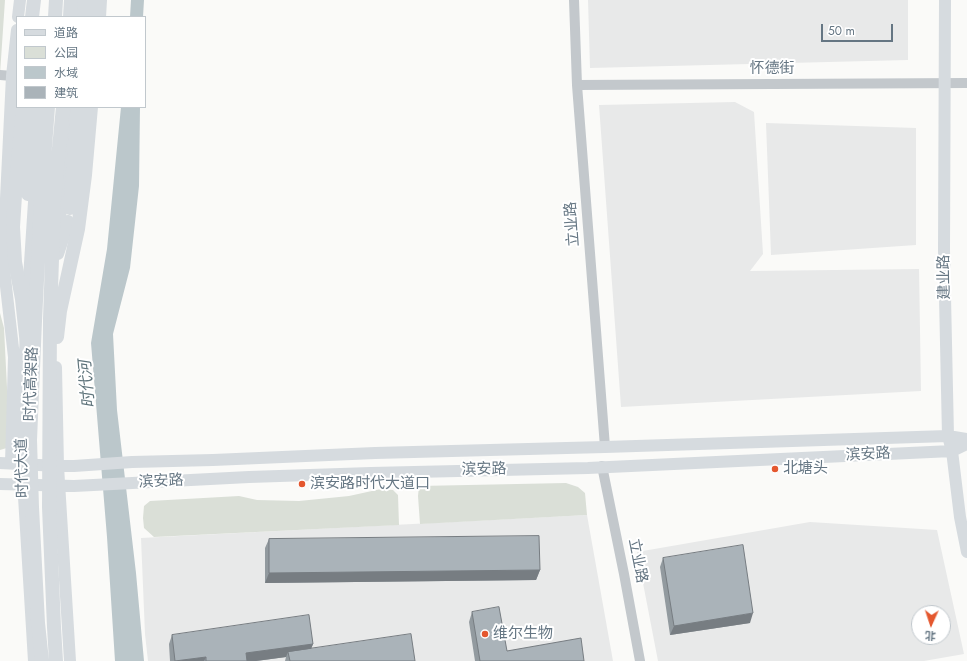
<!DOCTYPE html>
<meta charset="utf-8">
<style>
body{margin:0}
#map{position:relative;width:967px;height:661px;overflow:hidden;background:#fafaf8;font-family:Jost,"Noto Sans SC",sans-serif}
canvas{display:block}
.legend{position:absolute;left:16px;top:16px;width:130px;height:92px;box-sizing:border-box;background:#fff;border:1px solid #c1c8cd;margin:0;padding:5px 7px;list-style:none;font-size:12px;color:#657683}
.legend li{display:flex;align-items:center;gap:8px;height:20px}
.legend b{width:20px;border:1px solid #c1c8cd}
.north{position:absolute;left:911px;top:605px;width:40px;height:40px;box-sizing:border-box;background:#fff;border:1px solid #c1c8cd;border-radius:50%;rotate:183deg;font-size:11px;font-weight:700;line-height:16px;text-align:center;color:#657683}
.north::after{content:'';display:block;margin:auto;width:14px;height:18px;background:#e4572e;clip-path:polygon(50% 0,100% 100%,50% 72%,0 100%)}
.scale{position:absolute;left:821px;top:24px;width:72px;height:18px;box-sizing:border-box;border:2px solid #657683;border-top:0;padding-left:5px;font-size:12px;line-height:14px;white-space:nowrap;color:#657683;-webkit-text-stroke:3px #fff;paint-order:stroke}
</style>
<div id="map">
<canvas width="967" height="661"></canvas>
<ul class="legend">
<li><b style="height:5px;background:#d6dbdf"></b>道路</li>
<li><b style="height:11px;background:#dadfd7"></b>公园</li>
<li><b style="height:11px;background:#bbc7cb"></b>水域</li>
<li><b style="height:11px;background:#aab3b9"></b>建筑</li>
</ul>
<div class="north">北</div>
<div class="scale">50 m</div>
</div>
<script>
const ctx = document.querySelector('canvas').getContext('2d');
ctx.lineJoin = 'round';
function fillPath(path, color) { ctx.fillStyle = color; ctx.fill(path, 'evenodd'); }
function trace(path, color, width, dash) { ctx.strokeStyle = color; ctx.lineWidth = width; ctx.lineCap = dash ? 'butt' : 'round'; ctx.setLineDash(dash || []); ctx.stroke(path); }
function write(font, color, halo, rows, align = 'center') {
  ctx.font = font + ' Jost,"Noto Sans SC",sans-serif'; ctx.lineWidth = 4; ctx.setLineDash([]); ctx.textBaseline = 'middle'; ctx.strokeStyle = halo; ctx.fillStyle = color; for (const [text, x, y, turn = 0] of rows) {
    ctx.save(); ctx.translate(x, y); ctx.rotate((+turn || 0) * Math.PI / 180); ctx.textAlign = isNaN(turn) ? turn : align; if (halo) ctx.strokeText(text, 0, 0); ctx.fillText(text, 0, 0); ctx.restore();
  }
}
fillPath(new Path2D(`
 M588,0h320v60l-318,8z
 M735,102l19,10 9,142 -13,17 169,-2 2,122 -300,16 -22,-302z
 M766,123l150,5v117l-145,10z
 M587,515l26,146h-465l-3,-27 -4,-96z
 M810,522l127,8 27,124 -40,7h-266l-21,-109zM919,613h24v24h-24z`), '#e8e9e9');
fillPath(new Path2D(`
 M0,0h5l-5,74z
 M0,313l4,15 6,119 -10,3z
 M566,483l12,4 7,6 2,22 -167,9 -2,-28 1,-10z
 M381,489l12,1 5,5 1,30 -245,12 -10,-9 -1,-10 1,-12 6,-5 89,-5 18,4 42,1 50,-5z`), '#dadfd7');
fillPath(new Path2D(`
 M131,0h13l-1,17h-13z
 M121,107h19l-1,79 -9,82 -17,66 4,76 19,163 8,88h-29l-8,-124 -16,-194 16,-94z`), '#bbc7cb');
trace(new Path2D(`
 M574,0l3,85 28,362
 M0,75l12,1
 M577,85l390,-2
 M602,466l22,108 16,87`), '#c3c8cc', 10);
trace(new Path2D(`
 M945,0l-1,250 4,186 4,15 8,66 7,35
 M18,17l2,-17
 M78,17l1,-17
 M59,230l11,-123
 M58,254l9,-27 1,-6
 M27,309l7,-107
 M26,336l-3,46 -1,82 12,197
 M56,367l2,99 12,195
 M0,463l58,3h16l58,-4 81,-2 162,-7 230,-6 343,-11 19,3
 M11,463l3,-106 -11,-97 9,-184 5,-46
 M0,484l74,2 175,-9 122,-4 217,-5 364,-17 15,-7`), '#d6dbdf', 12);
trace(new Path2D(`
 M32,17l2,-17
 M55,17l1,-17
 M70,17l1,-17
 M85,17l2,-17
 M99,17l1,-17
 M23,107l-8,88 -2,32 2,35 7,37 5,46
 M28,194l7,-87
 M70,208l8,-101
 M57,337l3,-26 18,-82 7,-54 6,-68
 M42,661l-4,-38 -6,-116 -2,-67 5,-119 6,-122 7,-92
 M56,661l-2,-34 -5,-120 1,-188 4,-119 9,-93`), '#d6dbdf', 14);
fillPath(new Path2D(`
 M269,539l271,31 -4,10 -271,3v-35z
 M663,558l87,65 -80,12 -10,-68z
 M472,612l35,39 77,10h-109l-6,-39z
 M172,635l141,9 -2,5 104,12h-130l1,-4 -30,4h-86l-1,-17z`), '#929a9f');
fillPath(new Path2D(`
 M540,570l-4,10 -271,3 4,-10z
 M753,613l-3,10 -80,12 4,-9z
 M313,644l-4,10 -21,-2 -2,5 -30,4h-13l3,-8z
 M206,657l-2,4h-29z`), '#777d82');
const building = new Path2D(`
 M539,536l1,34 -271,3v-34z
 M743,545l10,68 -79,13 -11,-68z
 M499,607l8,44 74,-13 3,23h-104l-8,-49z
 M309,615l4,29 -67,9 1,8h-41v-4l-31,4 -3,-26z
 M411,634l4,27h-125l-2,-9z`);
fillPath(building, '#aab3b9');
trace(building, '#777d82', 1);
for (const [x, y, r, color] of [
 [775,469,4,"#e4572e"],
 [302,484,4,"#e4572e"],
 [485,634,4,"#e4572e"]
]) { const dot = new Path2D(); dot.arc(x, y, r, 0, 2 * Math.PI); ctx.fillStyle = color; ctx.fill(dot); trace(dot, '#fff', 1.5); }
write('15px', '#657683', '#fff', [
 ["怀德街",772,69],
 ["立业路",573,224,-94],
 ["建业路",945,277,-91],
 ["时代高架路",32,384,-88],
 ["滨安路",868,455,-3],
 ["时代大道",23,468,-91],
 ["滨安路",484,470,-1],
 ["滨安路",161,482,-3],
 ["立业路",637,561,79]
]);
write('15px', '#657683', '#fff', [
 ["北塘头",783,469],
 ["滨安路时代大道口",310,484],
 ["维尔生物",493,634]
], 'left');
write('italic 16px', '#60757c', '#fff', [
 ["时代河",88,384,-95]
]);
</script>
